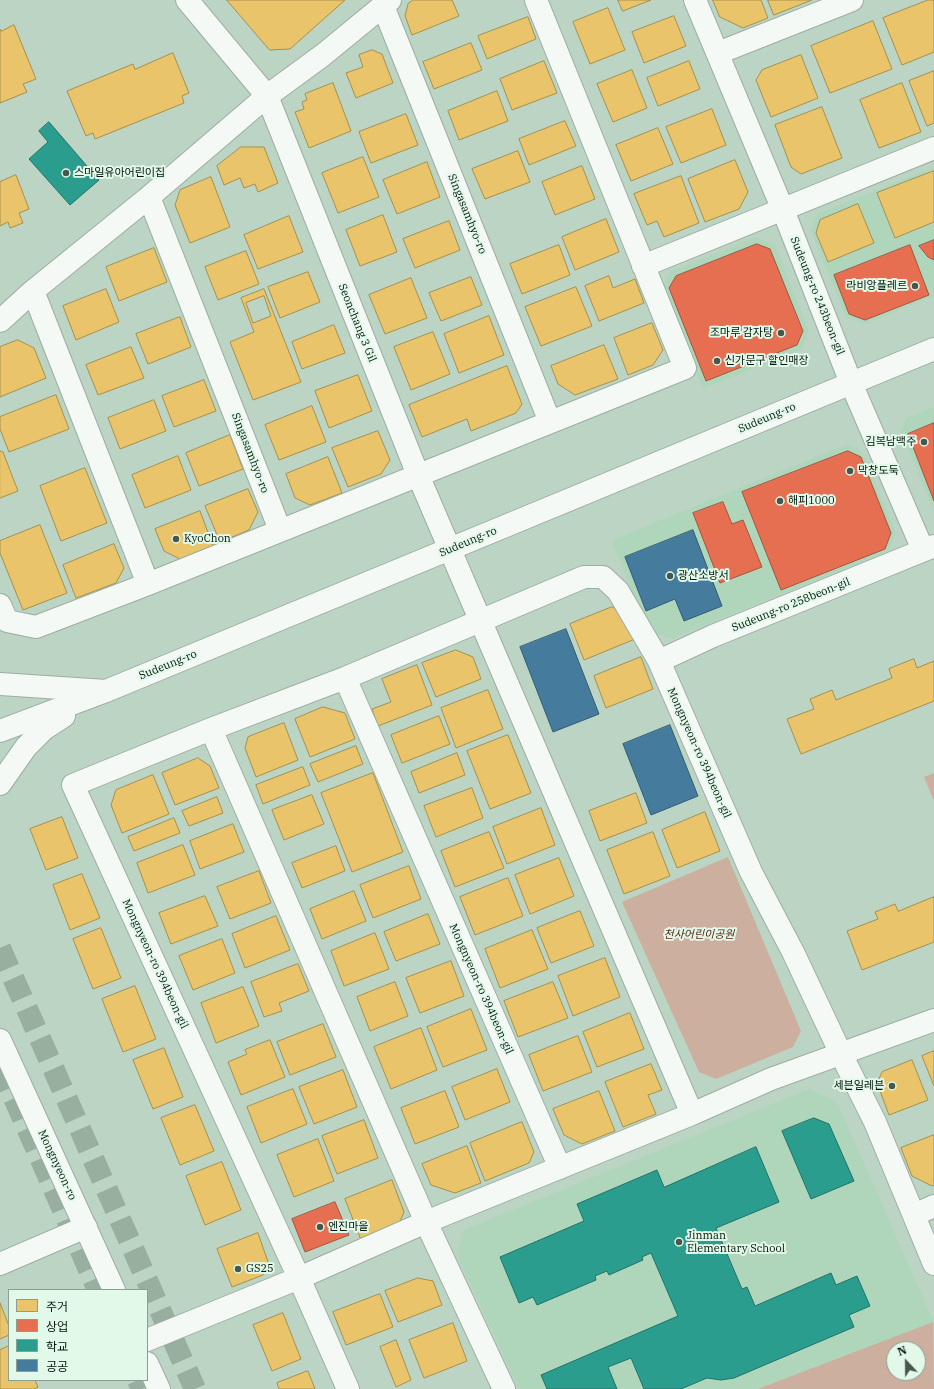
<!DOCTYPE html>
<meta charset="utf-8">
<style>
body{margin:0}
#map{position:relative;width:934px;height:1389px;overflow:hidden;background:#bcd4c3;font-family:"IBM Plex Serif","Noto Sans KR",serif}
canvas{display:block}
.legend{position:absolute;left:8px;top:1289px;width:140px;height:92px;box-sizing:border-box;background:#e2f8e9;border:1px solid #8a9e91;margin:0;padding:5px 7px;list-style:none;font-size:12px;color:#06160c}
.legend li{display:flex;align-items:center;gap:8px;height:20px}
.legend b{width:20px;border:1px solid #8a9e91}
.north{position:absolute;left:886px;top:1341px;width:40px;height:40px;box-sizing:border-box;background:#e2f8e9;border:1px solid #8a9e91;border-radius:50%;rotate:338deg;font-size:11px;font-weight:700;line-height:16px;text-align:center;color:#06160c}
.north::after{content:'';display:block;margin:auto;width:14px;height:18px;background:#46584c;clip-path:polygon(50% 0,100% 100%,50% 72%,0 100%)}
</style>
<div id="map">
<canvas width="934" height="1389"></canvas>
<ul class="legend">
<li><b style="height:11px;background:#e9c46a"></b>주거</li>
<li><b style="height:11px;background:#e76f51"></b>상업</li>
<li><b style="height:11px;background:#2a9d8f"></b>학교</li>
<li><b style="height:11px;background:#457b9d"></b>공공</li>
</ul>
<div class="north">N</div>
</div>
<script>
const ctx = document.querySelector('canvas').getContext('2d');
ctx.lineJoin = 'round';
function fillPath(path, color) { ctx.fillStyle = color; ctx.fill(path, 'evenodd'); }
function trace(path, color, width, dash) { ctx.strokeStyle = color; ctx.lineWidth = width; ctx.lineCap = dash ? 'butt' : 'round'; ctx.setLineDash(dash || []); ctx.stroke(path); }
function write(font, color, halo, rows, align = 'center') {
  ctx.font = font + ' "IBM Plex Serif","Noto Sans KR",serif'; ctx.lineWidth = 4; ctx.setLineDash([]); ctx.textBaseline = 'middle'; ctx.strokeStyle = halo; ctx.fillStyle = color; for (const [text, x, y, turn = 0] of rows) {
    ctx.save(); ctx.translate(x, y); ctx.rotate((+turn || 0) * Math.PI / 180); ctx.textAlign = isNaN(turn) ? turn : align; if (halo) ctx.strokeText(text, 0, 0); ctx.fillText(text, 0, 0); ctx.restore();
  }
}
fillPath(new Path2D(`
 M934,167v129l-70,28 -18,-7 -35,-85 6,-18z
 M757,237l18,8 34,86 -7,18 -99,40 -40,-102 8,-16z
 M934,407v105l-33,-81 6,-13z
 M847,444l15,7 34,82 -8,18 -215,87 -26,-6 -35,-92z
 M809,1089l28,13 97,221v66h-415l-62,-134 7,-25zM894,1349h24v24h-24z`), '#afd6bb');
fillPath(new Path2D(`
 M934,773v28l-10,-24z
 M728,857l73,174 -8,16 -77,32 -17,-7 -77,-170z
 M933,1322l1,67h-176zM894,1349h24v24h-24z`), '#ccaf9e');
const homes = new Path2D(`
 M227,0h118l-55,49 -20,1z
 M413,0h39l7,16 -47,19 -7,-19 3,-12z
 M618,0h33l-28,11z
 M713,0h48l7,18 -25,10 -23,-11z
 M768,0h44l-38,15z
 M928,0h6v52l-32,13 -19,-47z
 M608,8l17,42 -35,14 -17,-42z
 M674,16l12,30 -42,17 -12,-31z
 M528,17l8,22 -49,20 -9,-23z
 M873,21l19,48 -62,24 -19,-47z
 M14,25l22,54 -13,5 4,8 -27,11v-74l1,2z
 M471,43l11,27 -48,19 -11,-27z
 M372,50l10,4 11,29 -37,15 -10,-25 17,-6 -4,-12z
 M173,53l16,40 -7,3 2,7 -89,36 -2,-6 -7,3 -19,-45 66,-27 2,5z
 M801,55l17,43 -47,19 -15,-37 6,-10z
 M544,61l13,32 -45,17 -12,-31z
 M689,61l11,28 -42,17 -11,-28z
 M632,70l15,38 -34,14 -16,-38z
 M934,71v52l-7,3 -18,-45z
 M333,83l18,48 -42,17 -14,-36 9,-3 -2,-7 5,-2 -2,-6z
 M902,83l19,49 -42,16 -19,-48z
 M497,91l11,30 -49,19 -11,-29z
 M822,107l20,51 -41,16 -10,-7 -16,-42z
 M712,109l14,36 -45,18 -15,-36z
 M406,114l12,31 -47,18 -12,-31z
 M565,121l11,25 -47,19 -10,-26z
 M658,128l15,36 -42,17 -15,-36z
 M241,147h23l14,36 -20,9 -3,-8 -11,4 -4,-10 -16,7 -7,-19z
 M518,151l12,31 -45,17 -13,-30z
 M363,157l16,40 -41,16 -16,-40z
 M735,160l13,32 -9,17 -34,13 -17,-43z
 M427,162l13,35 -43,17 -14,-34z
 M582,166l13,33 -40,16 -13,-33z
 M934,171v51l-39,16 -18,-45z
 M16,175l13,34 -10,4 4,10 -13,5 -2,-6 -8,4v-44z
 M681,176l18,47 -35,14 -7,-16 -10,4 -13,-31z
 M211,177l19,50 -40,16 -15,-38 5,-15z
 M858,204l16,39 -46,19 -12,-29 4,-13z
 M383,215l14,37 -37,14 -14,-36z
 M289,216l14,36 -45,17 -14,-34z
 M606,219l13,33 -44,18 -13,-33z
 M449,221l11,29 -45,18 -12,-29z
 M559,245l11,30 -48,19 -12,-30z
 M154,248l13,34 -48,19 -13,-34z
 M246,251l13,33 -41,16 -13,-33z
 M308,272l12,30 -40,16 -12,-31z
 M609,276l4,12 22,-9 9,24 -45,18 -14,-35z
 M471,277l11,28 -41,16 -12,-28z
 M411,278l16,40 -42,16 -16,-39z
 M576,287l16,39 -51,20 -16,-39z
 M106,289l13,33 -43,18 -13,-34z
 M264,289l37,93 -48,18 -23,-58 24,-10 -13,-34z
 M264,296l7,20 -18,7 -7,-20z
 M489,316l15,39 -45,18 -15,-39z
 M180,317l11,30 -43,17 -12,-30z
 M652,323l11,27 -10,15 -25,10 -14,-37z
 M334,325l11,28 -43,16 -10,-27z
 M433,332l17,42 -39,16 -17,-43z
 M18,340l16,8 12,30 -46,19v-50z
 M604,345l14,34 -43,16 -17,-11 -7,-18z
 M131,347l13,31 -46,17 -12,-30z
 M507,366l15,38 -6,9 -45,18 -4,-12 -45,18 -13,-32z
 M358,375l14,36 -43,17 -14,-37z
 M204,380l12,31 -42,16 -12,-31z
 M56,395l13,34 -60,23 -9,-23v-12z
 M154,400l12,31 -46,18 -12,-31z
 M312,406l14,36 -47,18 -14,-35z
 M378,431l12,29 -9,14 -33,13 -16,-39z
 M230,435l13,34 -44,17 -13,-33z
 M0,451l3,1 15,39 -18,7z
 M178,456l13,34 -46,18 -13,-33z
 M328,457l14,36 -32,12 -15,-7 -9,-24z
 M85,468l22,55 -46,18 -21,-55z
 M248,489l10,23 -9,18 -29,12 -15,-36z
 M200,511l13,35 -33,13 -16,-8 -9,-22z
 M40,525l27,68 -44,17 -23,-57v-12z
 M114,544l10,24 -8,15 -40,15 -13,-33z
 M612,607l12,5 11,27 -51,21 -14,-36z
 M456,650l17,7 8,22 -45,18 -14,-34z
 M641,657l12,32 -47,19 -12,-32z
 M914,659l3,9 17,-7v40l-133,53 -14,-35 27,-10 -4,-10 22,-9 4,10 56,-22 -3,-9z
 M417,665l15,40 -54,21 -6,-17 19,-7 -9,-23z
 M488,690l15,39 -47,19 -15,-40z
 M323,707l22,6 10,26 -45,18 -15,-38z
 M439,716l11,28 -48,19 -11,-28z
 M284,723l14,37 -42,17 -11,-29 3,-11z
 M508,735l23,58 -41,16 -23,-58z
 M356,746l7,18 -45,18 -8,-18z
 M457,753l8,22 -46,18 -8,-21z
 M198,758l12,8 9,22 -44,17 -13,-32z
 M303,767l7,18 -47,19 -7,-19z
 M373,773l30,79 -51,20 -31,-79z
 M153,775l16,39 -47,19 -11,-28 5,-15z
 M472,788l11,30 -47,19 -12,-31z
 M636,793l11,30 -47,18 -11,-30z
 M312,795l12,29 -40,16 -12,-30z
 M217,797l6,16 -34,13 -7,-15z
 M541,808l14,37 -48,19 -14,-37z
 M705,812l15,39 -43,17 -15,-38z
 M62,817l16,41 -32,12 -16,-41z
 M174,818l6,15 -46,18 -6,-14z
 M233,824l11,28 -44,17 -10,-28z
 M489,832l15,36 -49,19 -14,-36z
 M653,832l17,44 -46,18 -17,-44z
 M183,845l12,30 -47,18 -11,-30z
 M336,846l9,25 -43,17 -10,-25z
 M559,858l15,38 -44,18 -15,-39z
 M409,866l12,33 -48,19 -13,-33z
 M259,871l12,32 -41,16 -13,-32z
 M82,874l18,44 -30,12 -17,-45z
 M508,878l15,38 -48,19 -15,-38z
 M354,891l12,30 -44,18 -12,-30z
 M205,896l13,30 -47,18 -12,-31z
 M934,897v45l-72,28 -15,-39 31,-12 -3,-7 20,-8 3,7z
 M580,911l14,35 -43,17 -14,-35z
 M428,914l12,30 -44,17 -12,-29z
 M276,916l14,34 -45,18 -13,-34z
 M101,928l20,50 -28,11 -20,-50z
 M532,930l16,39 -48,19 -15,-39z
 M375,933l14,36 -45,17 -13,-35z
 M222,939l13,34 -42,17 -14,-34z
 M605,958l15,39 -47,19 -15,-40z
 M451,961l13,35 -44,17 -14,-35z
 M298,964l11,27 -30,12 3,8 -18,6 -13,-35z
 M395,982l13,34 -38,15 -13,-34z
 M553,982l15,36 -50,19 -14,-36z
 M135,986l21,53 -33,13 -21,-53z
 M243,987l16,39 -43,17 -15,-40z
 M471,1009l16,41 -44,17 -16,-40z
 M630,1013l14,36 -47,18 -14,-35z
 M323,1024l13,33 -46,18 -13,-33z
 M421,1028l16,42 -46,19 -17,-42z
 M578,1036l14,36 -49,19 -14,-36z
 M270,1040l15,37 -44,18 -13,-33 19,-8 -2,-4z
 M164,1048l19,49 -30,12 -20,-49z
 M934,1051v35l-12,-30z
 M912,1060l16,40 -39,15 -12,-32 5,-11z
 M651,1064l11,26 -14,5 8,19 -33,13 -18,-45z
 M497,1069l13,33 -45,18 -13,-33z
 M343,1070l14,37 -43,17 -15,-37z
 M293,1089l14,35 -46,19 -14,-36z
 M445,1091l14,36 -44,17 -14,-36z
 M599,1091l16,40 -33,13 -18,-9 -11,-26z
 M195,1105l19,46 -34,14 -19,-47z
 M364,1120l14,38 -41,16 -15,-38z
 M522,1122l12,30 -5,11 -44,18 -15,-38z
 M934,1135v50l-2,1 -20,-10 -11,-28z
 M318,1139l16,42 -40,16 -17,-42z
 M467,1146l14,37 -26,10 -24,-8 -9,-21z
 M222,1162l19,48 -36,15 -19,-49z
 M392,1180l12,32 -6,14 -37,14 -16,-41z
 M258,1233l10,29 -5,13 -31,12 -15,-38z
 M418,1278l15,3 9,24 -44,17 -13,-31z
 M380,1294l13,33 -47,18 -13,-33z
 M0,1303l9,23v9l-9,4z
 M283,1313l18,46 -29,12 -19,-46z
 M453,1323l14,38 -43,17 -15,-38z
 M396,1340l15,40 -15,7 -16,-40z
 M9,1346v34h26l3,7 -4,2h-34v-39z
 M308,1371l7,18h-36l-2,-6z`);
fillPath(homes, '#e9c46a');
trace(homes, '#a5904e', 1);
const shops = new Path2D(`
 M934,240v20l-6,-3 -9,-11z
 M757,244l13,5 33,82 -6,14 -91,36 -37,-93 7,-12z
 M910,245l19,50 -64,25 -16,-6 -15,-39z
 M934,423v78l-26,-67z
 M848,451l13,6 30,76 -6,16 -104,41 -39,-98z
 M723,502l9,22 11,-4 19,47 -42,16 -27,-70z
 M335,1202l14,33 -44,17 -13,-33z`);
fillPath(shops, '#e76f51');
trace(shops, '#a4543c', 1);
const schools = new Path2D(`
 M49,122l50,58 -29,25 -41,-46 19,-17 -9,-11z
 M814,1118l15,6 25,57 -43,18 -29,-68z
 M756,1147l23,55 -63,26 26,61 5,-2 8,19 76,-33 5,12 21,-9 13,30 -21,9 5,12 -120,51 -13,2 -14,-2 -26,11h-37l-13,-31 -23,9 9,22h-70l-6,-14 137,-59 -27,-63 -9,4 1,3 -34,15 -2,-4 -12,5 1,4 -59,25 -4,-8 -14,6 -19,-46 84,-36 -7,-17 80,-34 7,17z`);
fillPath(schools, '#2a9d8f');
trace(schools, '#1f7468', 1);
const public = new Path2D(`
 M693,530l29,76 -38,15 -9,-22 -29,12 -21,-54z
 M566,629l33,85 -46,18 -33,-85z
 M670,725l28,71 -47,19 -28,-71z`);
fillPath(public, '#457b9d');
trace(public, '#325d72', 1);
trace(new Path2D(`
 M0,948l195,441
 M1,1068l97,222
 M138,1380l4,9`), '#98ae9e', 22, [22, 11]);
const street = new Path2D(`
 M187,0l80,96 151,379 274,639
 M695,0l88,210 68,173 72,167
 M383,6l167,416
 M718,53l134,-53
 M149,197l131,333
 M643,266l291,-118
 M33,291l115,293
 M0,321l33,-30 116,-94 118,-101 56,-41 67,-55
 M0,605l7,16 29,6 112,-43 537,-216 -149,-368
 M659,661l54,-25 221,-90
 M345,678l215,490
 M0,684l106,7
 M211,729l215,493 78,167
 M914,1215l20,-9
 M0,1264l86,-37
 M147,1340l152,-62 127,-56 266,-108 79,-35 163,-59
 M348,1389l-49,-111 -226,-493 138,-56 134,-51 239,-101h19l15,14 41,70 92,211 42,80 48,102 34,68 59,142`);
const secondary = new Path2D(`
 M0,731l106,-40 828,-342
 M0,784l26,-37 18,-18 20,-13
 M0,1040l114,250
 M147,1363l12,26`);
trace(street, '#9caea1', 24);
trace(secondary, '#9caea1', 24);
trace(street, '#f5f9f6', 22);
trace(secondary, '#f5f9f6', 22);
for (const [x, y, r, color] of [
 [66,173,4,"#46584c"],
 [915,286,4,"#46584c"],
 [781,333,4,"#46584c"],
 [717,361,4,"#46584c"],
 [924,442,4,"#46584c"],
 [850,471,4,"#46584c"],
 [780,501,4,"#46584c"],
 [176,539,4,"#46584c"],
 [670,576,4,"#46584c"],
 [892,1086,4,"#46584c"],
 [320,1227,4,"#46584c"],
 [679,1242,4,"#46584c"],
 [238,1269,4,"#46584c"]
]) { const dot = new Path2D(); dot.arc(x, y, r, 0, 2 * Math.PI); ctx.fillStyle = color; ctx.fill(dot); trace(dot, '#e2f8e9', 1.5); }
write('11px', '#06160c', '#e2f8e9', [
 ["스마일유아어린이집",74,173],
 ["라비앙플레르",907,286,"right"],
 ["조마루 감자탕",773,333,"right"],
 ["신가문구 할인매장",725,361],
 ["김복남맥주",916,442,"right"],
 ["막창도둑",858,471],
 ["해피1000",788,501],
 ["KyoChon",184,539],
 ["광산소방서",678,576],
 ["세븐일레븐",884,1086,"right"],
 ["엔진마을",328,1227],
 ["Jinman",687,1236],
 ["Elementary School",687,1249],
 ["GS25",246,1269]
], 'left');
write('11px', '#06160c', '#e2f8e9', [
 ["Singasamhyo-ro",467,214,68],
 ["Sudeung-ro 243beon-gil",817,296,68],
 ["Seonchang 3 Gil",357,323,68],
 ["Sudeung-ro",767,418,-23],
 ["Singasamhyo-ro",250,453,69],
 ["Sudeung-ro",468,542,-23],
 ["Sudeung-ro 258beon-gil",791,605,-22],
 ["Sudeung-ro",168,665,-22],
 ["Mongnyeon-ro 394beon-gil",699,753,66],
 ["Mongnyeon-ro 394beon-gil",155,964,65],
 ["Mongnyeon-ro 394beon-gil",481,989,66],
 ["Mongnyeon-ro",57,1165,65]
]);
write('italic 11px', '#5b1e0f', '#e2f8e9', [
 ["천사어린이공원",699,935]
]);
</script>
